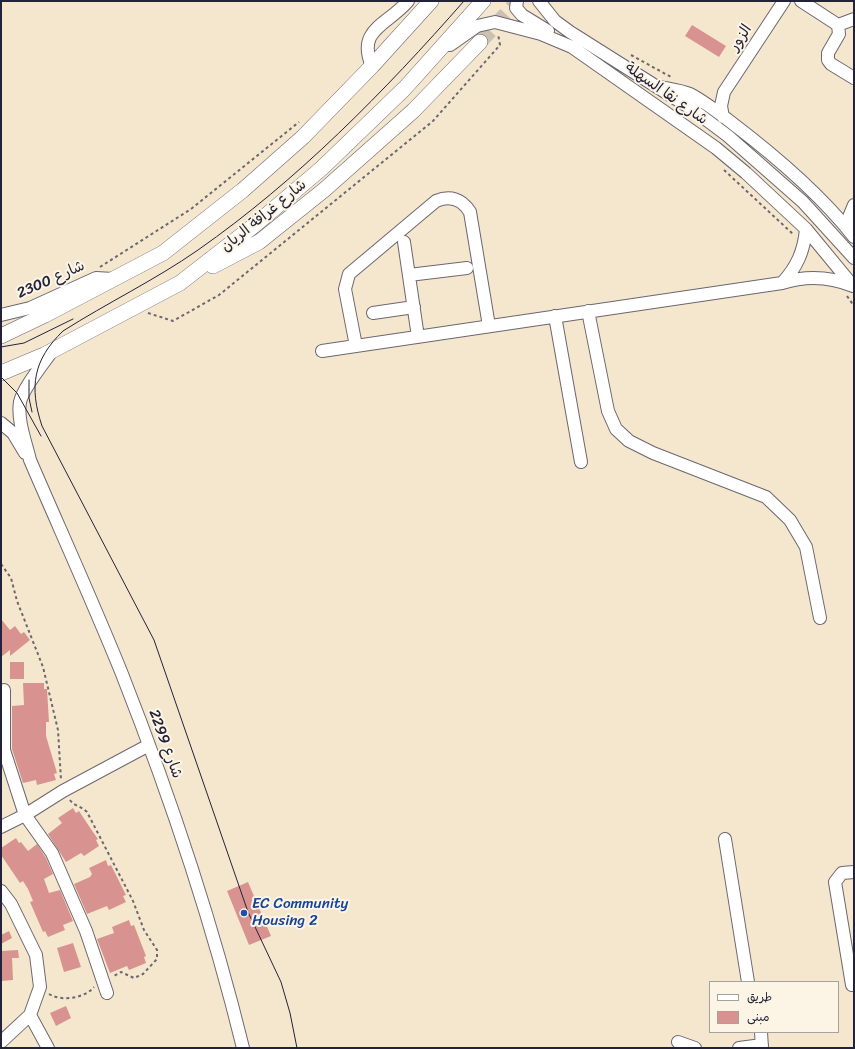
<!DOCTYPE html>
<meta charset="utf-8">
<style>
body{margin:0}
#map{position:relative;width:855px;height:1049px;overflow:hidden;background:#f5e7ce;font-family:Sriracha,"Playpen Sans Arabic",sans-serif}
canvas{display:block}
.frame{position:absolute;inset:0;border:2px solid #22223b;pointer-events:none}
.legend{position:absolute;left:709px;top:981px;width:130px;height:52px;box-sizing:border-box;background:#fcf5e5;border:1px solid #a5a1a1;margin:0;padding:5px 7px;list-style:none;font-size:12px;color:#22223b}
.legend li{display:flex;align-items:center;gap:8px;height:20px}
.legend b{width:20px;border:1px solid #a5a1a1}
</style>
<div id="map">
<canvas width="855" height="1049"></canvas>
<div class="frame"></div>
<ul class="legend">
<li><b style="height:5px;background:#fff"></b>طريق</li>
<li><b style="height:11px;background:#d89390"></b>مبنى</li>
</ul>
</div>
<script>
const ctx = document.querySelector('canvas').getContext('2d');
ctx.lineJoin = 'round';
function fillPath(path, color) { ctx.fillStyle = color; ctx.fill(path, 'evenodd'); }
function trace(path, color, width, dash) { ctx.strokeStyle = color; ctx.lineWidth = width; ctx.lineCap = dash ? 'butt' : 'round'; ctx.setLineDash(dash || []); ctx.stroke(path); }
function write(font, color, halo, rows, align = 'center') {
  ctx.font = font + ' Sriracha,"Playpen Sans Arabic",sans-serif'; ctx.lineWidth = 4; ctx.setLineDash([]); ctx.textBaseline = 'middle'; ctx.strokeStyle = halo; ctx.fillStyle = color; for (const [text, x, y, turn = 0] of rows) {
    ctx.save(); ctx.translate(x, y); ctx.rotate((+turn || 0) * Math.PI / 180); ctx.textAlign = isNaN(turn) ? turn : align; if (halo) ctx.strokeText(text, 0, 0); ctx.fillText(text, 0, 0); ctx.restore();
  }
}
fillPath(new Path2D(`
 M692,25l34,21 -7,11 -34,-21z
 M1,619l9,11 5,-4 6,8 3,-2 6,8 -20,16v-6l-9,7z
 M10,662h14v17h-14z
 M23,683h21v6h3l2,33h-3v14l11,37 -3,1 2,6 -19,5 -1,-5 -13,3 -11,-34v-43l12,-1z
 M73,808l3,5 3,-2 14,21 5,7 -2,1 3,6 -15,10 -3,-3 -15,9 -18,-28 14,-11 -4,-5z
 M16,838l3,5 2,-1 7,9 9,-7 9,14 7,16 -9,5 5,14 11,-3 13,31 -10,4 2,5 -17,7 -3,-6 -2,1 -13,-30 3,-1 -5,-12 -5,-8 -3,2 -19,-28v-7z
 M106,860l2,6 3,-1 15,30 -3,1 3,6 -17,8 -2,-4 -20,8 -13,-30 16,-7 2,-3 -3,-6z
 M248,882l23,54 -22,9 -22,-54z
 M129,920l2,6 3,-1 12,31 -2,1 2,6 -17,7 -2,-4 -17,7 -13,-34 17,-6 -2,-6z
 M9,931l3,7 -11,6v-9z
 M73,943l8,24 -17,5 -7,-24z
 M18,950l1,8h-7l1,22 -12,1v-30z
 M66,1006l5,12 -15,8 -6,-13z`), '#d89390');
trace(new Path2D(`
 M480,42l38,-41`), '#cbc0b1', 15, [15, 8]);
const minor = new Path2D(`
 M517,1l-1,7 6,7 26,16
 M539,1l16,20 15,11 122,77 36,27 75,66 51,56
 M801,1l37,24 1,9 -11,19v7l3,4 23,14
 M838,25l16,-6
 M450,45l27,-19 18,-4 46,12 31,13 144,101 30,25 60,56 47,57
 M372,66c-16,-37 16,-41 36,-65
 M660,87c10,2 20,3 30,7 15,8 29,19 42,29 42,32 90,73 122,114
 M723,117l-2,-11 3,-14 60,-91
 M850,232l-1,-15 5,-12
 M404,242l14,95
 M409,275l58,-7
 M782,283c15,-16 22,-32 24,-54
 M588,311l20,100 8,18 13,12 24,12 113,44 24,23 16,27 14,71
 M373,313l41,-6
 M1,315l29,-7 66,-30 17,1
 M555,316l26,146
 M356,346l-11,-57 4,-15 87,-73c14,-6 26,-2 34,11l19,114
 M52,351c-9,13 -29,37 -32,51 -3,18 6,41 10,58 31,72 63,142 92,214 48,122 90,247 121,374
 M322,351l460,-68c25,-8 47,-7 71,3
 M1,423l12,10 12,20
 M4,690v60l21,65 27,38 34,78 21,62
 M1,827l24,-12 38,-24 86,-46
 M725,839l23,143
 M1,891l10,13 25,51 4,32 -10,28 -29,27
 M852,985l-17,-103 7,-9 12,-1
 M30,1015l18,33
 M761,1032l1,16
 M678,1042l17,6
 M739,1048l23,-3`);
const major = new Path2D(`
 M213,266l46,-24 65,-52 89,-79 67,-69
 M1,336l44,-21 118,-62 80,-63 60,-53 69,-71 59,-65
 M1,373l43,-18 136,-72 76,-59 66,-56 83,-80 78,-87`);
trace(minor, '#6c676e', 14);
trace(major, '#6c676e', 16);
trace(new Path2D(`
 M631,55l40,22
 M724,170l70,65
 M100,267l91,-58 108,-87
 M847,296l7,10
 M148,313l25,8 46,-26 214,-174 67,-76 -2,-11
 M1,564l10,14 6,23 26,66 15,63 3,50
 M70,800c4,6 11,6 17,12l46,89 11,29 13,20v9l-14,15 -9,4 -13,-6 -9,5
 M49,994c13,8 36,4 45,-7`), '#6c676e', 2, [3, 3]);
trace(minor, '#fff', 12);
trace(major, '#fff', 15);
trace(new Path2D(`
 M1,347l23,-4 49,-24
 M1,377l16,16 24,43
 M29,380v18l3,14
 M297,1048l-7,-35 -9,-31 -33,-70 -94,-272 -112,-214c-13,-39 -9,-66 21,-95 44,-28 92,-51 135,-81 100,-70 186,-158 266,-249`), '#22223b', 1);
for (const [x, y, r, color] of [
 [244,913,4,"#1a4fb4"]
]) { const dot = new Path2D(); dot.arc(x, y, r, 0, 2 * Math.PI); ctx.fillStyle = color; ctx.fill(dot); trace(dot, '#fcf5e5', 1.5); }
write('15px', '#22223b', '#fcf5e5', [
 ["الزور",741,38,-56],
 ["شارع نقا السهلة",666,94,35],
 ["شارع غرافة الريان",264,216,-39],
 ["شارع 2300",51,280,-24],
 ["شارع 2299",165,744,70]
]);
write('15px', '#164399', '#fcf5e5', [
 ["EC Community",252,904],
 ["Housing 2",252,921]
], 'left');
</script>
